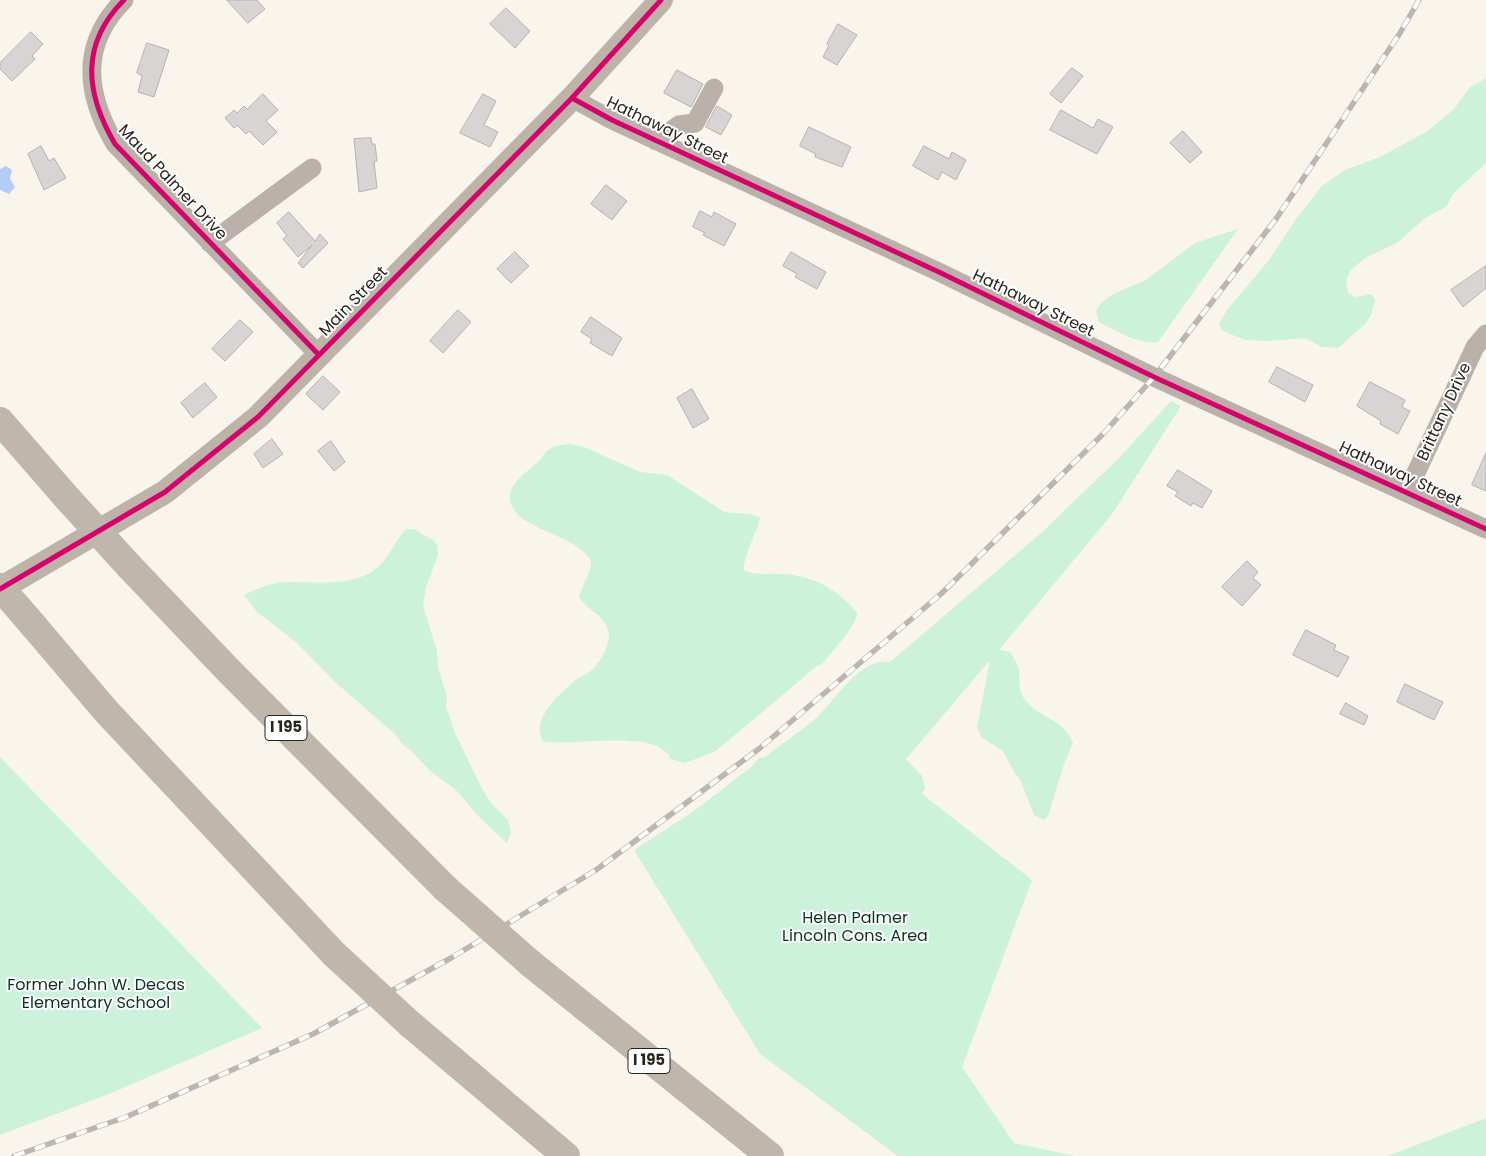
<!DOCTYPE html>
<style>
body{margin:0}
canvas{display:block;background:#f9f4ec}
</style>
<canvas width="1486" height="1156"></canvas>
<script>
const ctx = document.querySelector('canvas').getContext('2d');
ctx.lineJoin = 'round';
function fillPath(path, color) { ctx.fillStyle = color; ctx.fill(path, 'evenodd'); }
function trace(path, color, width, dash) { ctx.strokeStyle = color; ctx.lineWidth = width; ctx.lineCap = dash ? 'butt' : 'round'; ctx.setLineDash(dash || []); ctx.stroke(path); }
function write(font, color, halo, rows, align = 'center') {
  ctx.font = font + ' Poppins,sans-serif'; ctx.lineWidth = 4; ctx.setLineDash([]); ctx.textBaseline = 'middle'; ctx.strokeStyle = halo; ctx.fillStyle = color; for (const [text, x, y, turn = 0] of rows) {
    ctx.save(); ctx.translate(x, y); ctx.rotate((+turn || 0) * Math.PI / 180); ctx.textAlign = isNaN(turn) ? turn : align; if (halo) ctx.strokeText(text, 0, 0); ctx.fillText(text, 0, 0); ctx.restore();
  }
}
fillPath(new Path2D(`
 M1486,78v85l-33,31 -7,13 -21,11 -28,25 -30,14 -16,12 -5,12 2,12 8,4 15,-3 4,6 -4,15 -6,9 -27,24 -16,-1 -17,-9 -36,3 -24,-1 -22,-9 -4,-7 8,-14 42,-50 27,-41 26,-33 23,-16 35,-13 46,-25 28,-23 16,-22z
 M1238,229l-80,113c-19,3 -41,-11 -59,-20l-3,-11 5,-8 12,-9 33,-14 49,-37z
 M1171,401l10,5 -69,108 -113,136 11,2c2,4 6,9 8,14 3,11 -1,24 7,34 15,19 38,18 48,43l-10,24 -15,49 -4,4 -10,-5 -14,-36 -4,-4 -14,-25 -20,-12 -5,-11 13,-67 -84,99 16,17 3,12 -3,6 110,86 -70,187 52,76 61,13h-177l-138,-102 -126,-204 60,-39 57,-44 8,-9 6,-1c16,-13 33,-24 49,-37 21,-18 45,-63 76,-58l150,-128 79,-76z
 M570,444l14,3 56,25 27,3 57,37 26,2 10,4c-3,13 -18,43 -16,52 12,6 24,3 38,4 30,1 56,15 75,39 2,10 -27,41 -35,51l-4,1 -102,86 -31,12 -15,-4c-10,-32 -102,-11 -127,-18 -14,-21 19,-50 34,-62 5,-3 12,-6 16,-10 8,-8 16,-23 16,-34 -1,-19 -22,-24 -30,-38 3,-11 16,-31 11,-38 -15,-23 -63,-29 -76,-49 -14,-22 11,-36 25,-49 3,-3 5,-8 9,-11 6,-5 15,-5 22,-6z
 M406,529h8l20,12 3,4 1,10 -12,32 -3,19 14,45 1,16 9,30 -1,10 10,28 26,54 10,15 16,16 3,12 -4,11 -27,-25 -24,-28 -28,-21 -16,-18 -8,-5 -9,-12 -60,-52 -38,-39 -40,-31 -13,-17c11,-5 21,-10 33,-12 33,-4 70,7 99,-14 13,-10 19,-29 30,-40z
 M0,757l262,271 -153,66 -109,41z
 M1486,1118v38h-98z`), '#ccf2db');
fillPath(new Path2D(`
 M6,166l6,4 -2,9 5,8 -6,7 -9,-4v-21z`), '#b2cef8');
const building = new Path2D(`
 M227,0h30l8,9 -17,14z
 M506,8l24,23 -15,17 -25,-24z
 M838,24l19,11 -20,30 -14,-8 6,-12 -2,-1z
 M31,32l12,12 -11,12 3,3 -23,22 -12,-12v-6z
 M147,43l22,7 -15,47 -16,-5 4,-16 -5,-3z
 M1072,68l11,8 -22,27 -11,-9z
 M677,70l26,14 -12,23 -27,-14z
 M263,94l15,16 -12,11 11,11 -14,13 -14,-14 -3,3 -9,-9 -3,3 -9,-10 9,-8 3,3 7,-7 3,3z
 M483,94l13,7 -12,24 14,7 -8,15 -30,-14z
 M717,106l15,9 -11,20 -15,-8z
 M1061,110l32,18 5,-9 15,8 -16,27 -47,-24z
 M809,127l42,20 -9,20 -27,-10 1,-3 -16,-8z
 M1183,131l19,21 -12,11 -20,-20z
 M371,138l1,6h3l2,17 -3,1 3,26 -18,4 -5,-53z
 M41,146l8,15 5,-3 12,20 -22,12 -16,-36z
 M924,146l25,13 3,-7 14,8 -10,20 -14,-8 -4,8 -25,-14z
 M606,185l21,16 -15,19 -21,-16z
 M700,211l12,6 2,-5 22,12 -12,22 -21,-11 2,-2 -12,-6z
 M289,212l26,29 5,-7 8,9 -25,25 -5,-5 14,-18 -14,12 -15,-18 4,-3 -10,-13z
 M515,252l14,14 -18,17 -14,-14z
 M791,252l35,20 -9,17 -22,-12 2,-3 -14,-8z
 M1486,266v22l-23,19 -12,-17z
 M458,310l13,12 -28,31 -13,-12z
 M591,317l31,21 -10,18 -22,-13 2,-4 -11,-7z
 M240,320l13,12 -28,29 -13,-12z
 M1277,367l36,18 -8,17 -36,-20z
 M323,376l17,16 -17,18 -17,-16z
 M1370,382l35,18 -3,7 8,4 -12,23 -18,-10 1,-3 -24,-15z
 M205,383l12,14 -24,21 -12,-15z
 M692,389l17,30 -16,9 -16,-30z
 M272,439l11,15 -20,14 -9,-14z
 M331,441l14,21 -11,9 -16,-20z
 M1486,453v38l-14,-6z
 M1178,470l34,21 -10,17 -9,-5 -2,3 -16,-10 3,-4 -11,-6z
 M1247,561l11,11 -5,6 8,7 -19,21 -20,-19z
 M1306,630l30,15 -2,5 15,7 -11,20 -45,-22z
 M1405,684l38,18 -9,18 -37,-18z
 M1346,703l22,13 -4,9 -24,-11z`);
fillPath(building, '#d8d4d3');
trace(building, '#b6b1b1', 1);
trace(new Path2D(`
 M124,0c-44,44 -39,93 -9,144l204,211
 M572,98l40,22 329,153 213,104 332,152
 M656,141l23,-16 16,-2 19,-35
 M210,243l102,-75
 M1407,492l68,-145 11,-13`), '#bbb1aa', 19);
trace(new Path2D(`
 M0,589l165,-97 93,-75 314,-319 89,-98`), '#bdb3a9', 24);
trace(new Path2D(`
 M0,421l68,78
 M129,566l99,104 217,218
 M33,625l73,86 228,243
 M530,963l240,193
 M410,1024l156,132`), '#c0b7ac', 28);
const rail = new Path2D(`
 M14,1156l112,-39 187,-83 138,-76 145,-88 164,-122 182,-155 161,-159 51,-57 122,-158 124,-186 19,-33`);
trace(rail, '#bdb6b0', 5.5);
trace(rail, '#fff', 4, [11]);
trace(new Path2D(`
 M68,499l61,67
 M0,587l33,38
 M445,888l85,75
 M334,954l76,70`), '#c0b7ac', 28);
trace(new Path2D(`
 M124,0c-44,44 -39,93 -9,144l204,211
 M572,98l40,22 329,153 213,104 332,152
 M0,589l165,-97 93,-75 314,-319 89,-98`), '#d6006c', 5);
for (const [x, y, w] of [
 [286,728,42],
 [649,1061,42]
]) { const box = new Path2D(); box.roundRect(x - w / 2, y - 12.5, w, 25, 4); ctx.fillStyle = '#fff'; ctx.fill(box); trace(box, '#27241e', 1); }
write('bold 15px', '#27241e', null, [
 ["I 195",286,728],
 ["I 195",649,1061]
]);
write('16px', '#27241e', '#fff', [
 ["Hathaway Street",667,131,26],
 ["Maud Palmer Drive",172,183,47],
 ["Main Street",354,302,-46],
 ["Hathaway Street",1033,304,26],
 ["Brittany Drive",1445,412,-65],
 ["Hathaway Street",1400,475,25]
]);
write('16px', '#093121', '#fff', [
 ["Helen Palmer",855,919],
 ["Lincoln Cons. Area",855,937],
 ["Former John W. Decas",96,986],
 ["Elementary School",96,1004]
]);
</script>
